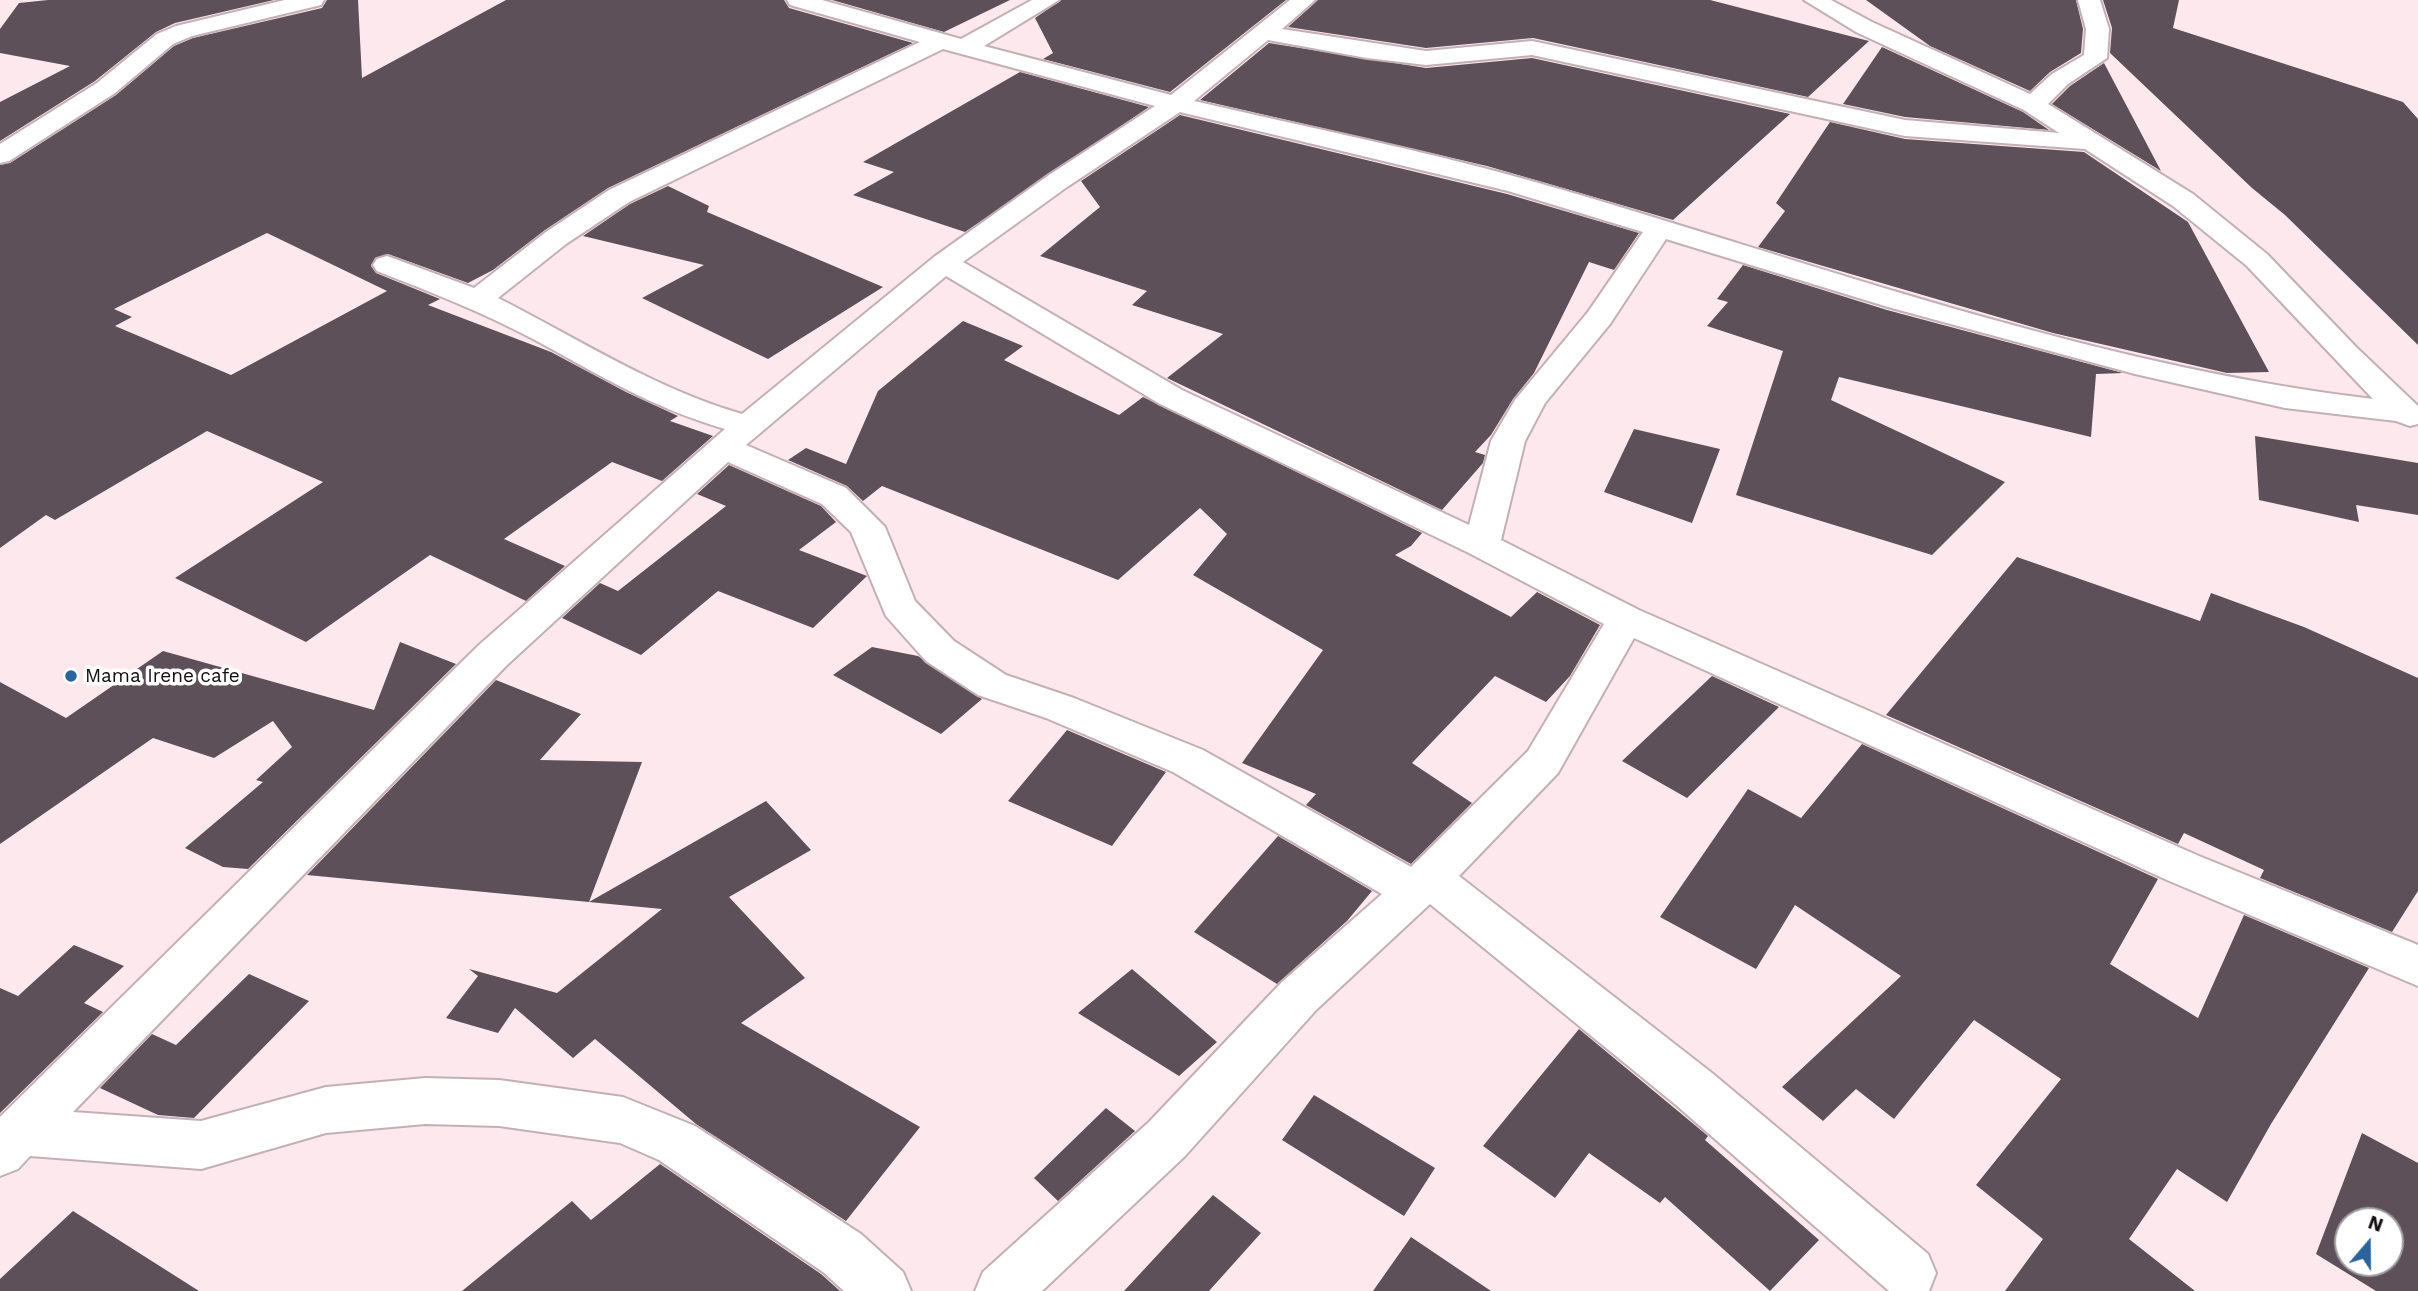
<!DOCTYPE html>
<style>
body{margin:0}
#map{position:relative;width:2418px;height:1291px;overflow:hidden;background:#fce8ed;font-family:"Work Sans",sans-serif}
canvas{display:block}
.north{position:absolute;left:2334px;top:1207px;width:70px;height:70px;box-sizing:border-box;background:#fff;border:2px solid #a19e9f;border-radius:50%;rotate:20deg;font-size:19px;font-weight:700;line-height:28px;text-align:center;color:#140d0f}
.north::after{content:'';display:block;margin:auto;width:24px;height:32px;background:#2b649c;clip-path:polygon(50% 0,100% 100%,50% 72%,0 100%)}
</style>
<div id="map">
<canvas width="2418" height="1291"></canvas>
<div class="north">N</div>
</div>
<script>
const ctx = document.querySelector('canvas').getContext('2d');
ctx.lineJoin = 'round';
function fillPath(path, color) { ctx.fillStyle = color; ctx.fill(path, 'evenodd'); }
function trace(path, color, width, dash) { ctx.strokeStyle = color; ctx.lineWidth = width; ctx.lineCap = dash ? 'butt' : 'round'; ctx.setLineDash(dash || []); ctx.stroke(path); }
function write(font, color, halo, rows, align = 'center') {
  ctx.font = font + ' "Work Sans",sans-serif'; ctx.lineWidth = 7; ctx.setLineDash([]); ctx.textBaseline = 'middle'; ctx.strokeStyle = halo; ctx.fillStyle = color; for (const [text, x, y, turn = 0] of rows) {
    ctx.save(); ctx.translate(x, y); ctx.rotate((+turn || 0) * Math.PI / 180); ctx.textAlign = isNaN(turn) ? turn : align; if (halo) ctx.strokeText(text, 0, 0); ctx.fillText(text, 0, 0); ctx.restore();
  }
}
fillPath(new Path2D(`
 M48,0h226l-99,23 -19,9 -61,49 -95,60v-39l70,-36 -70,-13v-24l19,-26z
 M327,0h31l4,78 144,-78h278l5,8 124,35 -305,145 -63,42 -52,40 -25,13 -80,-29 -13,4 -4,8 5,7 64,26 -12,6 123,47 75,40 52,24 -8,5 43,15 -51,45 -50,-19 -108,77 61,27 -39,35 -96,-46 -124,87 -131,-64 148,-96 -116,-51 -152,89 -9,-5 -46,33v-383l10,-2 106,-68 58,-49 19,-8 129,-30zM267,233l120,58 -156,84 -116,-49 17,-9 -18,-8z
 M832,0h178l-66,32z
 M1061,0h225l-116,92 -127,-33 10,-6 -18,-35z
 M1318,0h392l159,41 -61,56 -275,-59 -107,10 -138,-21z
 M1866,0h210l7,29 -2,24 -31,19 -20,19 -100,-45z
 M2103,0h76l-6,28 230,74 15,17v226l-133,-130 -33,-27 -142,-135 2,-25z
 M1269,43l157,25 106,-10 258,56 -117,106 -186,-54 -287,-66z
 M1882,47l141,65 26,18 -144,-13 -62,-13z
 M2104,63l57,108 -109,-67 18,-18z
 M1020,72l129,35 -184,125 -112,-37 41,-23 -31,-10z
 M1180,115l327,79 132,39 -25,37 -25,-8 -55,111 -21,26 -22,36 -16,17 10,3 -2,8 -41,47 -275,-132 56,-44 -91,-29 15,-14 -107,-35 60,-49 -19,-26z
 M1830,122l75,17 179,13 104,70 81,150 -42,1 -174,-40 -295,-86 27,-36 -9,-8z
 M668,186l41,20 -2,6 176,75 -115,72 -126,-61 62,-33 -121,-29 47,-32z
 M1743,265l144,45 236,63 -27,1 -5,63 -252,-60 -8,23 174,82 -73,73 -196,-60 47,-144 -76,-25 21,-24 -11,-3z
 M963,321l60,25 -19,14 115,55 24,-18 279,136 -11,13 -16,9 116,62 26,-25 63,33 -30,51 -24,26 -51,-26 -83,87 60,40 -61,61 -105,-59 10,-11 -74,-31 81,-113 -130,-75 34,-41 -27,-26 -82,72 -236,-94 -19,15 -16,-15 -59,-26 18,-12 40,16 32,-73z
 M1634,429l86,20 -28,74 -88,-31z
 M2255,436l163,27v52l-62,-10 3,17 -100,-22z
 M729,465l92,41 15,16 -37,28 68,26 -54,52 -95,-37 -77,64 -79,-37 38,-35 18,8 108,-85 -29,-12z
 M2017,557l183,64 11,-28 93,34 114,51v213l-26,41 -132,-54 4,-8 -80,-37 -6,11 -292,-129z
 M400,642l56,22 -208,205 -25,-2 -38,-19 78,-66 -7,-2 36,-33 -19,-26 -59,37 -61,-20 -153,106v-162l66,36 97,-67 211,59z
 M872,647l46,9 64,43 -41,35 -108,-59z
 M1712,676l67,31 -92,91 -65,-37z
 M496,680l85,34 -41,46 102,2 -53,140 177,-101 45,49 -82,47 76,81 -64,45 179,104 -74,94 -150,-97 -101,-85 -22,19 -58,-50 -17,25 -52,-15 32,-42 -9,-7 88,24 105,-84 -355,-34z
 M1067,730l99,42 -54,74 -104,-45z
 M1862,744l296,135 -48,85 88,54 46,-103 125,53 -98,156 -44,78 -50,-33 -48,70 66,52h-190l38,-52 -67,-54 85,-106 -87,-59 -80,99 -38,-30 -33,32 -41,-34 119,-111 -106,-71 -39,64 -96,-52 88,-128 53,29z
 M1278,836l94,55 -25,30 -70,63 -83,-52z
 M74,945l50,21 -40,37 19,9 -103,101v-125l18,8z
 M1132,969l85,73 -38,34 -101,-63z
 M249,974l60,27 -115,117 -36,-3 -58,-27 52,-54 24,11z
 M1579,1029l129,107 -3,4 114,100 -49,51 -105,-94 -5,6 -71,-50 -34,45 -72,-52z
 M1314,1095l121,73 -31,48 -122,-76z
 M1106,1108l29,23 -77,70 -24,-23z
 M2362,1133l56,30v128h-42l-60,-37zM2348,1221h42v42h-42z
 M660,1164l161,110 19,17h-378l110,-90 19,19z
 M1213,1195l48,38 -52,58h-85z
 M73,1211l126,80h-199v-12z
 M1411,1237l80,54h-118z`), '#5e5059');
const minor = new Path2D(`
 M285,0h39l-3,5 -129,31 -19,8 -58,49 -106,68 -9,2v-19l97,-61 60,-49 19,-8z
 M787,0h35l139,39 71,-39h27l-75,46 187,49 119,-95h25l-33,29 144,22 106,-10 373,79 154,13 -35,-23 -168,-78 -52,-32h27l41,22 158,72 22,-20 32,-19 2,-26 -8,-29h22l9,29 -2,29 -39,26 -20,20 145,90 74,60 89,93 62,59v18l-8,2 -14,-5 -111,-13 -150,-34 -247,-67 -222,-68 -56,85 -65,79 -20,38 -24,99 138,70 560,246 219,89v41l-251,-106 -533,-242 -76,135 -99,103 253,197 216,181 8,19 -7,18h-40l-213,-186 -246,-201 -114,106 -131,146 -143,135h-67l8,-19 166,-150 133,-140 100,-88 -209,-122 -127,-54 -68,-23 -52,-34 -40,-45 -35,-84 -29,-28 -94,-42 -221,203 -434,447 128,9 125,-34 99,-9 74,2 124,17 72,29 166,108 42,38 8,19h-67l-21,-19 -164,-112 -39,-17 -121,-17 -74,-2 -99,9 -125,36 -171,-13 -12,13 -18,7v-59l479,-472 246,-216c-75,-22 -123,-53 -190,-89 -51,-27 -104,-48 -158,-69l-4,-6 4,-6 10,-3 87,32 72,-56 63,-42 311,-148 -130,-37zM1268,40l99,18 59,7 106,-10 373,81 180,13 88,57 74,60 126,133c-289,-34 -567,-140 -845,-219 -110,-31 -223,-53 -334,-79zM943,49l212,57 -106,69 -115,82 -192,157c-87,-25 -163,-75 -244,-116l68,-54 63,-42zM1180,112l328,79 135,41 -55,80 -73,88 -24,41 -22,84 -287,-135 -219,-128 104,-75zM946,276l214,128 309,149 135,71 -76,127 -117,116 -208,-117 -129,-52 -68,-23 -52,-34 -39,-40 -30,-74 -39,-39 -100,-43z`);
trace(minor, '#c3b0b5', 4);
fillPath(minor, '#fff');
for (const [x, y, r, color] of [
 [71,676,7,"#2b649c"]
]) { const dot = new Path2D(); dot.arc(x, y, r, 0, 2 * Math.PI); ctx.fillStyle = color; ctx.fill(dot); trace(dot, '#fff', 2.5); }
write('19px', '#140d0f', '#fff', [
 ["Mama Irene cafe",85,676]
], 'left');
</script>
